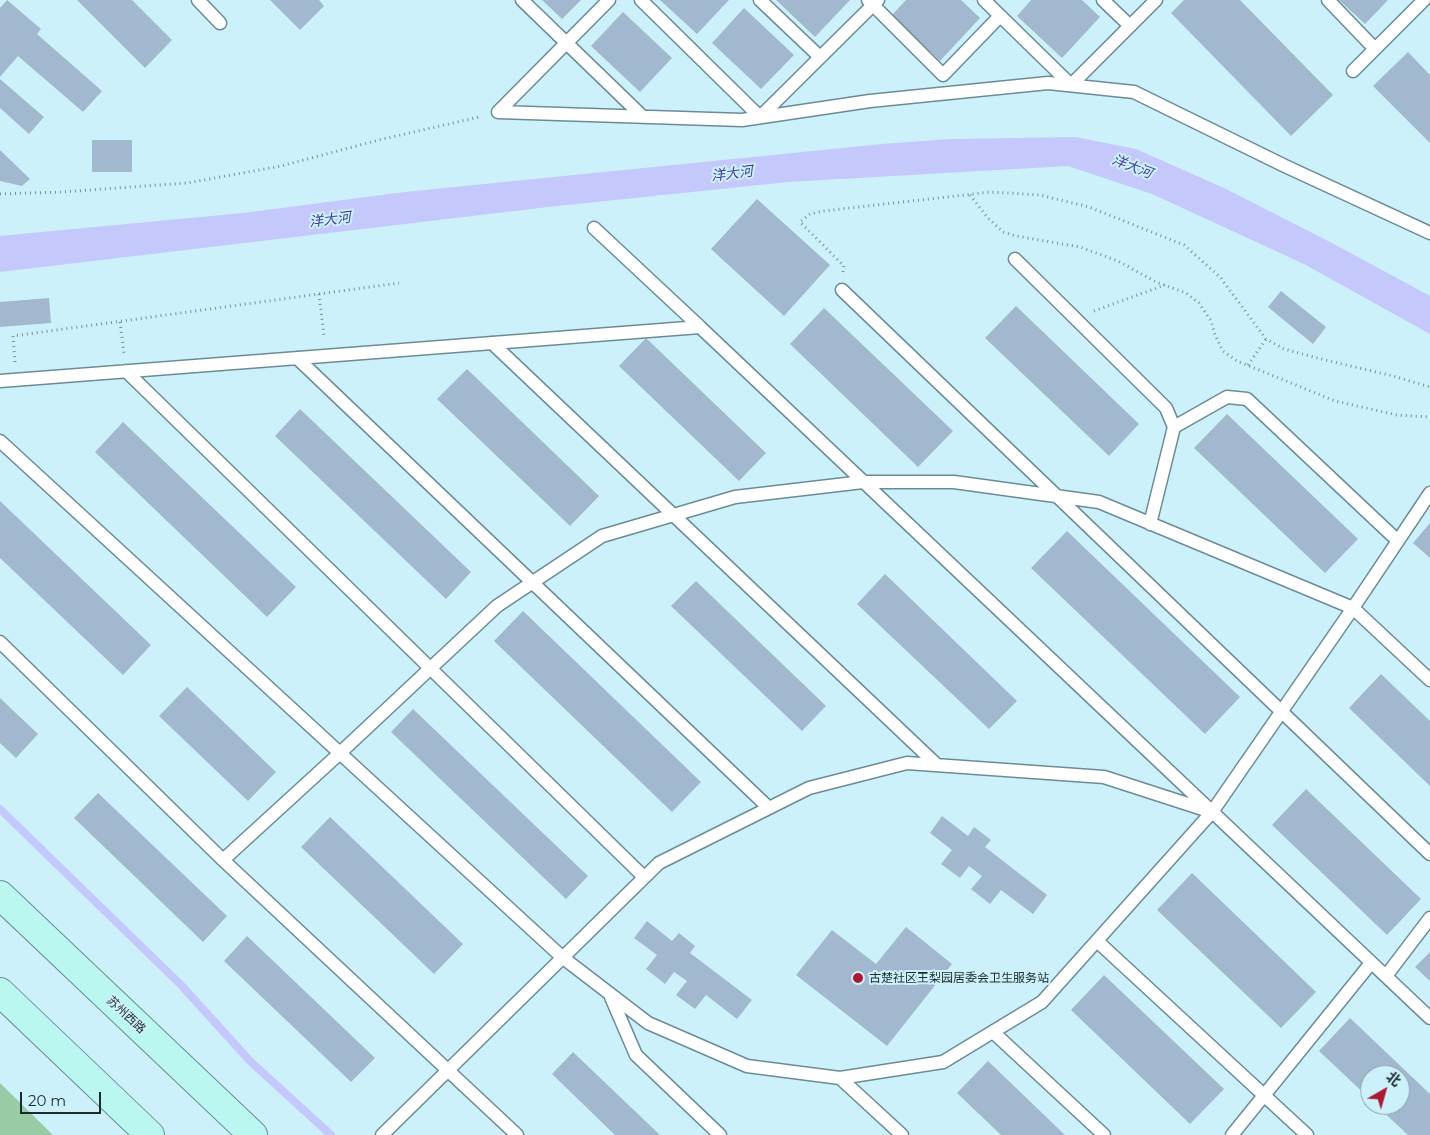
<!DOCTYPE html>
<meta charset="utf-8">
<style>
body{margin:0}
#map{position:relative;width:1430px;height:1135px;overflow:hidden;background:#cdf1fb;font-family:Montserrat,"Noto Sans SC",sans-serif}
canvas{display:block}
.north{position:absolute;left:1360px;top:1065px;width:50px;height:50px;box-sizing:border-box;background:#cdf1fb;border:1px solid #87a1a9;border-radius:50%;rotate:38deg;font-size:14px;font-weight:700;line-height:20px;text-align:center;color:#1d2a2e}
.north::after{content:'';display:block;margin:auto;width:18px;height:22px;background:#ac1732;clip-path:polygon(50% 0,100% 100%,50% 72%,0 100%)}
.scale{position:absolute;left:20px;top:1092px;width:81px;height:22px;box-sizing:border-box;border:2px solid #1d2a2e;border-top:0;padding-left:6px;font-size:15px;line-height:18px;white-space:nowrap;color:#1d2a2e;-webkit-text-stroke:4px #cdf1fb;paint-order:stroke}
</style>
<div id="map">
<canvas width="1430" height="1135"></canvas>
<div class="north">北</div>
<div class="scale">20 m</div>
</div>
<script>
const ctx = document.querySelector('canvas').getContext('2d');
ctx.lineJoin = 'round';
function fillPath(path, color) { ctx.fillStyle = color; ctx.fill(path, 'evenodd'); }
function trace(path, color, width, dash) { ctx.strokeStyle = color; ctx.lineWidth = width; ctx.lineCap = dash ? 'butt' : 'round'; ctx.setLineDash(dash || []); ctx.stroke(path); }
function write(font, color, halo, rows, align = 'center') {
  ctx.font = font + ' Montserrat,"Noto Sans SC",sans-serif'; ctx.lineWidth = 4; ctx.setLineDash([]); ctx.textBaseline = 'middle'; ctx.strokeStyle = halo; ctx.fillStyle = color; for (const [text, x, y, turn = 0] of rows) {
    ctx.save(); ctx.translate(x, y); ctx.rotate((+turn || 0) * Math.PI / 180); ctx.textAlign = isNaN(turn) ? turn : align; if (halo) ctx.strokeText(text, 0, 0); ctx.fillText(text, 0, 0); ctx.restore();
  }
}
fillPath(new Path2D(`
 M0,1083l53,52h-53z`), '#99cba4');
fillPath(new Path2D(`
 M1075,137l61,12 90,40 106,54 98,53v38l-126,-70 -152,-70 -84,-28 -280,16 -240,25 -548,65v-36l243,-23 162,-21 477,-48 68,-5z`), '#c5c8fb');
trace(new Path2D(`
 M0,809l181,176 69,76 81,74`), '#c5c8fb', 8);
fillPath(new Path2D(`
 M7,0l34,29 -4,5 65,57 -19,21 -65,-56 -18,21v-69z
 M77,0h55l40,40 -27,28z
 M270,0h49l5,6 -24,24z
 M542,0h39l-19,19z
 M660,0h69l-32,34z
 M776,0h74l-35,37z
 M906,0h55l19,18 -40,43 -48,-46z
 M1031,0h51l18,17 -38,41 -45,-42z
 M1184,0h56l93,95 -42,41 -120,-123z
 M1339,0h49l-23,24z
 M744,8l50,47 -33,34 -49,-46z
 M623,12l49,46 -32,34 -49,-46z
 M1408,52l22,23v68l-57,-57z
 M0,79l44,38 -15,17 -29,-26z
 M92,140h40v32h-40z
 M0,150l30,29 -8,7 -22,-5z
 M757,199l73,66 -46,51 -73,-67z
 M1281,291l45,36 -13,17 -45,-37z
 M49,298l2,25 -51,4v-25z
 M1016,306l123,118 -30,32 -124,-118z
 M824,308l129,123 -35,36 -128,-123z
 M646,338l120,115 -27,28 -120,-115z
 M467,369l132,127 -29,30 -133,-127z
 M300,409l171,163 -25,27 -171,-163z
 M1227,414l131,125 -33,34 -131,-125z
 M123,422l173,165 -29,30 -172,-165z
 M0,501l151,144 -28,30 -123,-117z
 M1430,523v35l-17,-15z
 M1067,531l173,166 -35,37 -174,-166z
 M885,574l132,127 -28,28 -132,-125z
 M696,581l130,125 -24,25 -131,-125z
 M523,611l178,171 -29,30 -178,-171z
 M1381,674l49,47v65l-81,-78z
 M187,687l89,85 -28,29 -89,-85z
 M0,698l38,36 -22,24 -16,-15z
 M413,709l175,167 -22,23 -175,-167z
 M1306,789l115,110 -34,36 -115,-110z
 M98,793l129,123 -24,26 -129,-124z
 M942,816l26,20 6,-9 17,13 -6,7 62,48 -14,19 -32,-24 -11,14 -19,-15 11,-13 -13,-10 -9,12 -19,-14 11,-14 -22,-17z
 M330,817l133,127 -29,30 -133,-127z
 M1192,873l124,119 -35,36 -124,-118z
 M647,921l25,20 7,-8 16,13 -5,7 62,47 -15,19 -31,-24 -11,14 -19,-14 11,-14 -13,-9 -9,12 -19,-15 11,-14 -23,-17z
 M906,927l46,37 -65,82 -91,-71 36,-45 44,34z
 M247,936l128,122 -24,24 -127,-121z
 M1430,952v29l-15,-14z
 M1104,975l120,114 -34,35 -119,-114z
 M1350,1018l80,76v41h-22l-32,-30h24v-30h-30v24l-51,-48z
 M573,1052l87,83h-45l-63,-61z
 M988,1061l77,74h-64l-44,-42z`), '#a2b8ce');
const service = new Path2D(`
 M198,0l22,23
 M522,0l120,116
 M609,0l-111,112 244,8 128,-19 178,-18 86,9 151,74 145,67
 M641,0l119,117 118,-117
 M760,0l60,57
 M868,0l75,75 57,-59
 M984,0l87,85 85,-85
 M1103,0l27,26
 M1328,0l47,49
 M1353,71l71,-71
 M594,228l106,99
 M1015,259l151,149 8,19 -24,97
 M842,290l588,564
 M492,343l445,422
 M297,358l472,450
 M126,371l518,506
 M0,381l700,-54 730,691
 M1174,427l53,-30 20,2 151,142
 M0,441l562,516 86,66 99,43 93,12 103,-16 99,-60 170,-190 141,-204 77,-115
 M0,642l223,218 294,275
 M223,860l117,-107 157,-147 105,-70 133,-39 128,-15h91l145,20 254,106 77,72
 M1097,941l210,194
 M1386,976l44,-58
 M611,997l25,58 84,80
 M993,1032l111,103
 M840,1078l62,57
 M382,1135l277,-272 150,-75 98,-25 197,14 105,34
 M1232,1135l139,-172`);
const secondary = new Path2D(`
 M0,895l253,240
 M0,992l150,143`);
trace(service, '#6b8c95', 15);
trace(secondary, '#6b8c95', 30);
trace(new Path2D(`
 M0,194l62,-2 125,-9 94,-17 98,-26 100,-23
 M970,195l18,23 15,14 13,4 64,11 38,14 38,21 30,11 13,10 12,18 4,14 8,16 14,10 98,40 62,14 33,2
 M843,272l1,-6 -44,-44 10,-8 13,-3 168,-19 49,3 49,12 95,38 36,32 46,62 18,10 37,10 72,17 37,11
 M319,294l5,42
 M1094,311l71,-26
 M120,322l4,31
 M15,362l-2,-26 386,-53
 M1248,365l18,-26`), '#799299', 3, [1, 4]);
trace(service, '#fff', 12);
trace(secondary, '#baf7f1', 28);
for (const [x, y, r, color] of [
 [858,978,6,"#ac1732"]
]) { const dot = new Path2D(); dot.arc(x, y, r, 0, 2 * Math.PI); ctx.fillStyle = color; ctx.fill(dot); trace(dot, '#cdf1fb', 2); }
write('12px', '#1d2a2e', '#cdf1fb', [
 ["古楚社区王梨园居委会卫生服务站",869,978]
], 'left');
write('12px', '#1d2a2e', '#cdf1fb', [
 ["苏州西路",126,1015,43]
]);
write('italic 14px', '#443d9b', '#cdf1fb', [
 ["洋大河",1132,167,21],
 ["洋大河",732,174,-7],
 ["洋大河",330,220,-7]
]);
</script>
